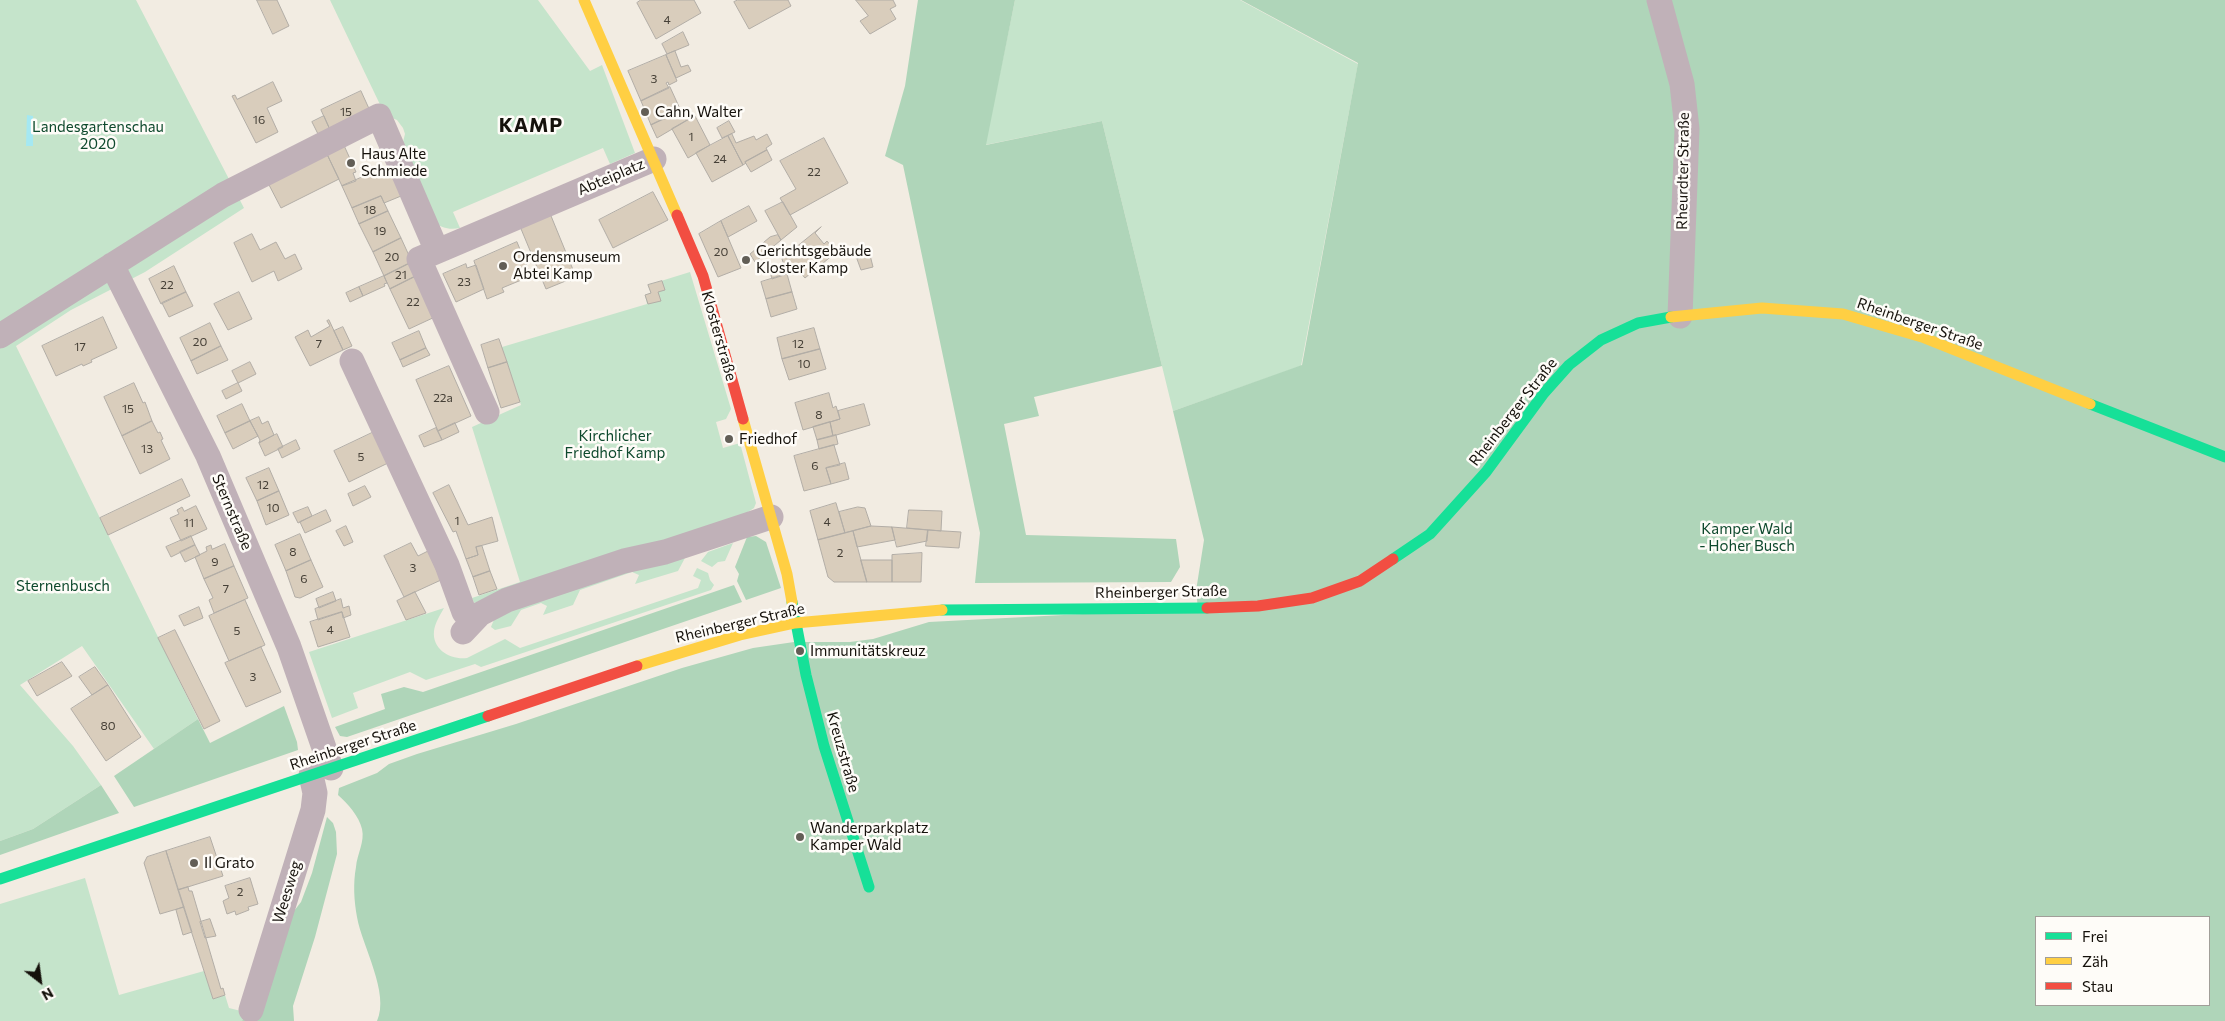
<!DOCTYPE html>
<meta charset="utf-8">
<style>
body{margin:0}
#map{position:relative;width:2225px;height:1021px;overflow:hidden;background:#f2ece2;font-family:Commissioner,sans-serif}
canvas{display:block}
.legend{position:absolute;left:2035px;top:916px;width:175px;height:90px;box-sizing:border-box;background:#fefcf8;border:1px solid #a19e99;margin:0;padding:6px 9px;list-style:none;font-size:15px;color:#15110b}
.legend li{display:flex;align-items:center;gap:10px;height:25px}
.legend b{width:25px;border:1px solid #a19e99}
.north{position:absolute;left:15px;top:956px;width:50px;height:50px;-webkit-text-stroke:4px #fefcf8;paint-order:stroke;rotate:150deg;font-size:14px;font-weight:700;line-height:20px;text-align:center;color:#15110b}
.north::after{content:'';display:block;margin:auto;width:18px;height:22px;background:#15110b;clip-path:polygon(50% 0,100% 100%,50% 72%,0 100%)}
</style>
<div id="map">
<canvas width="2225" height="1021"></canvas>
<ul class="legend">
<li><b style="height:6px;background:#16e098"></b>Frei</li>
<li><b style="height:6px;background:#ffcf43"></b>Zäh</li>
<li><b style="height:6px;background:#f24e42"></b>Stau</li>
</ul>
<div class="north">N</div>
</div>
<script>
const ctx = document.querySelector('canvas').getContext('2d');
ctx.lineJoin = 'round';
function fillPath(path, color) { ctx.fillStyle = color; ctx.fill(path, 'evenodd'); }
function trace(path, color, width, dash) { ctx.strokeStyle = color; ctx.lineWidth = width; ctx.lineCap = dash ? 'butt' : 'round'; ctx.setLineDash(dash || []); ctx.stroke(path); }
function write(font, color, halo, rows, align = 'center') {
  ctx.font = font + ' Commissioner,sans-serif'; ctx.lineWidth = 5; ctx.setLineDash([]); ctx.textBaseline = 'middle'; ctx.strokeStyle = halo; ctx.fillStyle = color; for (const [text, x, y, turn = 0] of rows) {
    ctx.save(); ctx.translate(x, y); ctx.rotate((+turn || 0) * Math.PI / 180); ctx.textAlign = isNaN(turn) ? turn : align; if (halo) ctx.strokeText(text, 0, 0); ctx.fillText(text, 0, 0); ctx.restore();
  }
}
fillPath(new Path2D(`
 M0,0h136l108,208 -99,64 -74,38 -55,36 182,373 -44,30 -72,-103 -62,39 53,61 28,39 -68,44 -33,12z
 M330,0h208l52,71 12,-6 33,88 -25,11 -7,-16 -150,64 7,16c-11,2 -18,0 -27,-6l-32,-72 4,-16 -2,-6 -6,-8 -12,-5z
 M1015,0h225l118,64 -57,302 -128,45 -71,-290 -117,24z
 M690,272l41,137 -5,10 -10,3 7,26 17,-5 16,60 -2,5 -12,8 -268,87 -2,-5 48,-16 -48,-155 49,-22 -19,-58 145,-43 -2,-9 6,-2 -3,-8z
 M733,543l-8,18 -7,1 -6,5 -11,-6 7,-9z
 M685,558l-7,13 -43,13 4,-9 -7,-3 -52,18 -7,15 -30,10 4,-9 -6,-3 -20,7 -10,16 -16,4 -4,-3 4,-10 130,-49z
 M697,568l11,5 2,7 4,5 -3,5 -230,77 -6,-3 -49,16 -16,-8 -57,21 5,15 -26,10 -23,-66 135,-44c-4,7 -9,15 -10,23 -2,19 17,29 33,27l38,-19 15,9 178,-60 3,-8 -8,-4z
 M85,878l34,117 85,-24 9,28 12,-4 4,13 16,4 -3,9h-242v-117z`), '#c5e4cb');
fillPath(new Path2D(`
 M918,0h97l-29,145 116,-24 60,245 -128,31 5,19 -35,8 22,111 150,4 4,28 -9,15 -196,1 5,-50 -77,-368 -18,-9 20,-70z
 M1241,0h984v1021h-1848c13,-28 -15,-75 -20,-104 -3,-17 -4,-33 -1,-50 1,-13 9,-25 6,-38 -3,-13 -14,-25 -24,-34l1,-7 38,-15 12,-9 28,-10 99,-30 166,-56 71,-20 41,-6h56l23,-3 56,-17 269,-14 -2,-17 8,-51 -31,-129 129,-46 56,-302zM2036,917h173v88h-173z
 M756,536l10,6 15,46 -35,12 -9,-19 2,-7 -4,-7 12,-30z
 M734,585l8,17 -395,135 -7,-1 -5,-9 50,-18 -4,-15 23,-7 19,5z
 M284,706l13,36 1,8 -164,57 -20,-31 84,-57 12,24z
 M101,785l18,28 -119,42v-14l33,-12z
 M327,817l6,6 3,9 1,22 -22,83 -22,69 1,15h-52l41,-96 18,-23 11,-29z`), '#afd5b9');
fillPath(new Path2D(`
 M27,115l6,1v30h-7z`), '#a5e8f2');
const building = new Path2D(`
 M257,0h20l12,26 -16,8z
 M641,0h53l7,13 -45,26 -19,-36z
 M738,0h50l3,6 -42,23 -15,-27z
 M856,0h37l3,6 -6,3 6,10 -26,15 -10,-13 8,-5z
 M683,32l6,13 -22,9 -5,-10z
 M675,51l6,16 7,-2 3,6 -15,7 -10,-23z
 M666,55l11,26 -8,4 -1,-3 -2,1 3,5 -28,13 -13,-30z
 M273,82l9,19 -15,7 11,24 -22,11 -24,-47 3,-1 2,4z
 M670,87l11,24 -30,14 -10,-24z
 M361,91l10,22 -40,19 -10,-22z
 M686,108l5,10 -34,20 -6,-13z
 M324,116l7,16 -11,6 -8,-16z
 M695,116l15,29 -22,13 -16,-29z
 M729,121l6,11 -13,6 -5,-10z
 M732,134l4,9 18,-7 2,4 11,-6 5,10 -6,4 1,2 -22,12 1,1 -3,2 -15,-29z
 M728,136l15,29 -31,17 -16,-29z
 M824,138l24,45 -58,32 -10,-17 16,-9 -16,-28z
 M342,141l14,31 -3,1 3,8 -14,5 -17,-36z
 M325,150l14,29 -58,29 -14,-27z
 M767,150l5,10 -21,12 -6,-10z
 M393,164l13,30 -22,9 -3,-7 -29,12 -10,-22z
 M653,192l15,28 -55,28 -14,-28z
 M381,196l7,15 -29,13 -7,-16z
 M783,202l14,25 -16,13 -16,-29z
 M749,206l8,15 -29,16 -7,-16z
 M388,211l13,27 -28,14 -14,-28z
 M549,211l27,66 -5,2v2l-3,-1 -22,9 -27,-65z
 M721,221l20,47 -23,9 -19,-43z
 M821,227l-6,6 9,11 3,-3 8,10 4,-3 1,1 -35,29 -6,-7 -12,3 -5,-15z
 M252,234l8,16 16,-8 9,17 10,-5 7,15 -24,12 -4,-10 -22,11 -18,-39z
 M778,235l3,5 -26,22 -5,-8 20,-17z
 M401,238l11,24 -28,14 -11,-24z
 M517,242l14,34 -29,12 2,4 -17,7 -13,-38z
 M870,255l3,12 -12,3 -4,-11z
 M412,262l6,13 -28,14 -6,-13z
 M466,264l1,4 9,-3 8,24 -28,13 -13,-28z
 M784,264l3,10 -15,5 -3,-11z
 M174,266l12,26 -25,12 -12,-25z
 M787,274l5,18 -26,7 -5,-17z
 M418,275l19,41 -28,13 -19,-40z
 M384,276l3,7 -3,1 1,2 -22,10 -4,-9z
 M662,281l3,9 -7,2 3,9 -13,3 -3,-9 6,-2 -3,-8z
 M359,287l4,9 -13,6 -4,-9z
 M186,292l7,14 -24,11 -7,-14z
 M239,292l13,27 -24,11 -14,-26z
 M792,292l5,17 -26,8 -5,-18z
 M103,317l14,31 -26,12 1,2 -9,4 -1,-2 -26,12 -14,-30z
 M329,320l14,30 -33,16 -15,-29 13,-7 3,7 19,-11 -3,-5z
 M210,323l11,23 -30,15 -11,-23z
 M343,327l9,19 -9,4 -9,-19z
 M814,328l6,21 -38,10 -5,-21z
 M419,331l7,17 -26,12 -8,-17z
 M499,339l8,23 -19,6 -7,-23z
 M221,346l7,14 -31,14 -6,-13z
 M426,348l4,7 -27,12 -3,-7z
 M820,349l6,20 -37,11 -7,-21z
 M250,362l6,12 -18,9 -6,-12z
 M507,362l13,40 -19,6 -13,-40z
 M449,366l22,50 -33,15 -22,-51z
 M134,383l9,20 2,-1 7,19 -30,15 -18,-39z
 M238,383l4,8 -16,8 -4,-8z
 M829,393l4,15 3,-2 4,13 -37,11 -8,-27z
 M242,404l8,17 -25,12 -8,-17z
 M864,404l6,21 -37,11 -3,-14 10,-3 -2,-8z
 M259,417l3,7 6,-3 6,14 -15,8 1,-3 -10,-19z
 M152,421l6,12 2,-1 3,7 -2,1 9,19 -30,15 -18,-38z
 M250,421l8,15 -25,13 -8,-16z
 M830,422l3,14 -16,4 -4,-13z
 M455,423l4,9 -17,8 -4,-9z
 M436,428l6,12 -18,7 -5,-11z
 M374,432l14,31 -39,19 -15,-31z
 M277,434l6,13 -18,9 -6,-13z
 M836,435l2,9 -19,5 -2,-9z
 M296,440l4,9 -18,9 -4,-9z
 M834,445l6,20 -14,3 5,16 -27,7 -10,-35z
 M845,463l4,16 -18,5 -5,-16z
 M269,468l10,23 -22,10 -11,-23z
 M182,479l8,17 -82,39 -8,-17z
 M449,485l19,40 24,-8 6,24 -22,6 2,8 -12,4 -10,-28 -3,1 -20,-39z
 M365,486l6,11 -18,9 -5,-12z
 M279,491l10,24 -23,10 -9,-24z
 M836,503l9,30 -27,7 -8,-29z
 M196,506l11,23 -26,12 -11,-23 9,-4 -2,-4 5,-3 2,4z
 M308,507l4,9 -14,7 -5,-10z
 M858,507l7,1 6,18 -26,7 -6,-21z
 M326,510l5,11 -26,12 -5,-11z
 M909,510l33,1 -1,20 -34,-3z
 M346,526l7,16 -9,4 -8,-15z
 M871,526l21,1 3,13 -38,7 -4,-16z
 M892,527l36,3 -1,11 -30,6z
 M928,530l33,2 -2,16 -33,-2z
 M853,531l14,51h-33l-6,-5 -10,-37z
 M300,534l11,26 -25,11 -11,-26z
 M191,536l4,9 -24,12 -5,-10z
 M411,543l7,13 10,-5 13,29 -37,17 -20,-41z
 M225,544l9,22 -30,13 -9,-22 12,-6 -1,-4 5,-2 1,4z
 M195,545l5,10 -15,7 -5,-10z
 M482,546l8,25 -17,6 -7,-18 12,-4 -2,-8z
 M922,553l-1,29h-29v-27z
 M311,560l12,27 -23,11 -5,-1 -9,-26z
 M861,560h31v22h-25z
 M234,566l14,32 -34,15 -5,-13 4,-2 -9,-19z
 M490,571l7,18 -18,6 -6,-18z
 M333,592l3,9 -17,7 -3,-9z
 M415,592l11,21 -20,7 -9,-19z
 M341,599l2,9 6,-2 2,9 -8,3 -1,-6 -24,8 -3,-11z
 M245,600l20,45 -36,16 -20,-45z
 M199,607l4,11 -19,8 -5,-10z
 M342,612l8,25 -32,10 -8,-25z
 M175,630l45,91 -16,8 -46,-91z
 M261,647l20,45 -35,15 -21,-44z
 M62,662l10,14 -35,20 -9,-15z
 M95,667l13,18 -16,10 -13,-18z
 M108,685l33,52 -35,24 -35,-52z
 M210,837l13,39 -45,14 -12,-39z
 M166,851l18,56 -24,7 -16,-51 3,-6z
 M250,878l8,26 -10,3 1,3 -13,5 -1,-4 -8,3 -4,-13 6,-3 -4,-12z
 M188,887l1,4h3l29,98 2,-1 2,7 -12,4 -35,-109z
 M184,907l8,25 -9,3 -7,-25z
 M210,919l6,17 -11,2 -5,-16z`);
fillPath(building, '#d9cdbc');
trace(building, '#b2ada6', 1);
trace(new Path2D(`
 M1659,0l23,84 5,45 -7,187
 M112,265l96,191 81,191 42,121
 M0,336l223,-141 156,-79 58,135
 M352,361l95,204 17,47 7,9
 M487,412l-68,-153 235,-100
 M463,632l17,-18 27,-14 117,-39 41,-9 106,-35
 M251,1010l62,-200 2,-17 -4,-18`), '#c0b1b8', 25);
trace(new Path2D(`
 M2090,404l135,53
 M1393,559l37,-25 56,-62 58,-79 25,-28 32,-25 37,-17 33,-6
 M792,602l14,73 18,71 45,141
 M942,610l265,-2
 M0,879l488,-163`), '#16e098', 11);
trace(new Path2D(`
 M584,0l93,215
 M1671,317l91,-9 81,6 79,23 168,67
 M743,419l44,155 5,28
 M637,666l103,-31 55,-12 147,-13`), '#ffcf43', 11);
trace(new Path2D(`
 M677,215l26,61 40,143
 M1207,608l51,-2 54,-8 48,-17 33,-22
 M488,716l149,-50`), '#f24e42', 11);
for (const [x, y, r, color] of [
 [645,112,5,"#625e56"],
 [351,163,5,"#625e56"],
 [746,260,5,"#625e56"],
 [503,266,5,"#625e56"],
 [729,439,5,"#625e56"],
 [800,651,5,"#625e56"],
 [800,837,5,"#625e56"],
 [194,863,5,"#625e56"]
]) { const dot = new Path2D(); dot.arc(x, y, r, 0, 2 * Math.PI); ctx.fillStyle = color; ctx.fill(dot); trace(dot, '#fefcf8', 2); }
write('12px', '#464037', null, [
 ["4",667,20],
 ["3",654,79],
 ["15",346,112],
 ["16",259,120],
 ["1",691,137],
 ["24",720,159],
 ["22",814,172],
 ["18",370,210],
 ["19",380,231],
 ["20",721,252],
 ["20",392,257],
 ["21",401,275],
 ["23",464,282],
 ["22",167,285],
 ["22",413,302],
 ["20",200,342],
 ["7",319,344],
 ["12",798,344],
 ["17",80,347],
 ["10",804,364],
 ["22a",443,398],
 ["15",128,409],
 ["8",819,415],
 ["13",147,449],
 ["5",361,457],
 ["6",815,466],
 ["12",263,485],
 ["10",273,508],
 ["1",457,521],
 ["4",827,522],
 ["11",189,523],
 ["8",293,552],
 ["2",840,553],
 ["9",215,562],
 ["3",413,568],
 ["6",304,579],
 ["7",226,589],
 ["4",330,630],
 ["5",237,631],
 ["3",253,677],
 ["80",108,726],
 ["2",240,892]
]);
write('15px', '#15110b', '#fefcf8', [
 ["Cahn, Walter",655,112],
 ["Haus Alte",361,154],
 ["Schmiede",361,171],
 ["Gerichtsgebäude",756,251],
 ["Kloster Kamp",756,268],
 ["Ordensmuseum",513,257],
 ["Abtei Kamp",513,274],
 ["Friedhof",739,439],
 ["Immunitätskreuz",810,651],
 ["Wanderparkplatz",810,828],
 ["Kamper Wald",810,845],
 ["Il Grato",204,863]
], 'left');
write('15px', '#0e492d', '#fefcf8', [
 ["Landesgartenschau",98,127],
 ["2020",98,144],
 ["Kirchlicher",615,436],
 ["Friedhof Kamp",615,453],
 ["Kamper Wald",1747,529],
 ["- Hoher Busch",1747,546],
 ["Sternenbusch",63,586]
]);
write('15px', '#15110b', '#fefcf8', [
 ["Rheurdter Straße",1683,171,-89],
 ["Abteiplatz",611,177,-23],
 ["Rheinberger Straße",1920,324,19],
 ["Klosterstraße",719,336,74],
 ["Rheinberger Straße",1513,412,-52],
 ["Sternstraße",232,512,67],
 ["Rheinberger Straße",1161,592,-1],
 ["Rheinberger Straße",740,623,-13],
 ["Rheinberger Straße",353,745,-18],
 ["Kreuzstraße",843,752,74],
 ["Weesweg",287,892,-73]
]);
ctx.letterSpacing = '1px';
write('bold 20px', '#15110b', '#fefcf8', [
 ["KAMP",531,125]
]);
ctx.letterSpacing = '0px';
</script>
